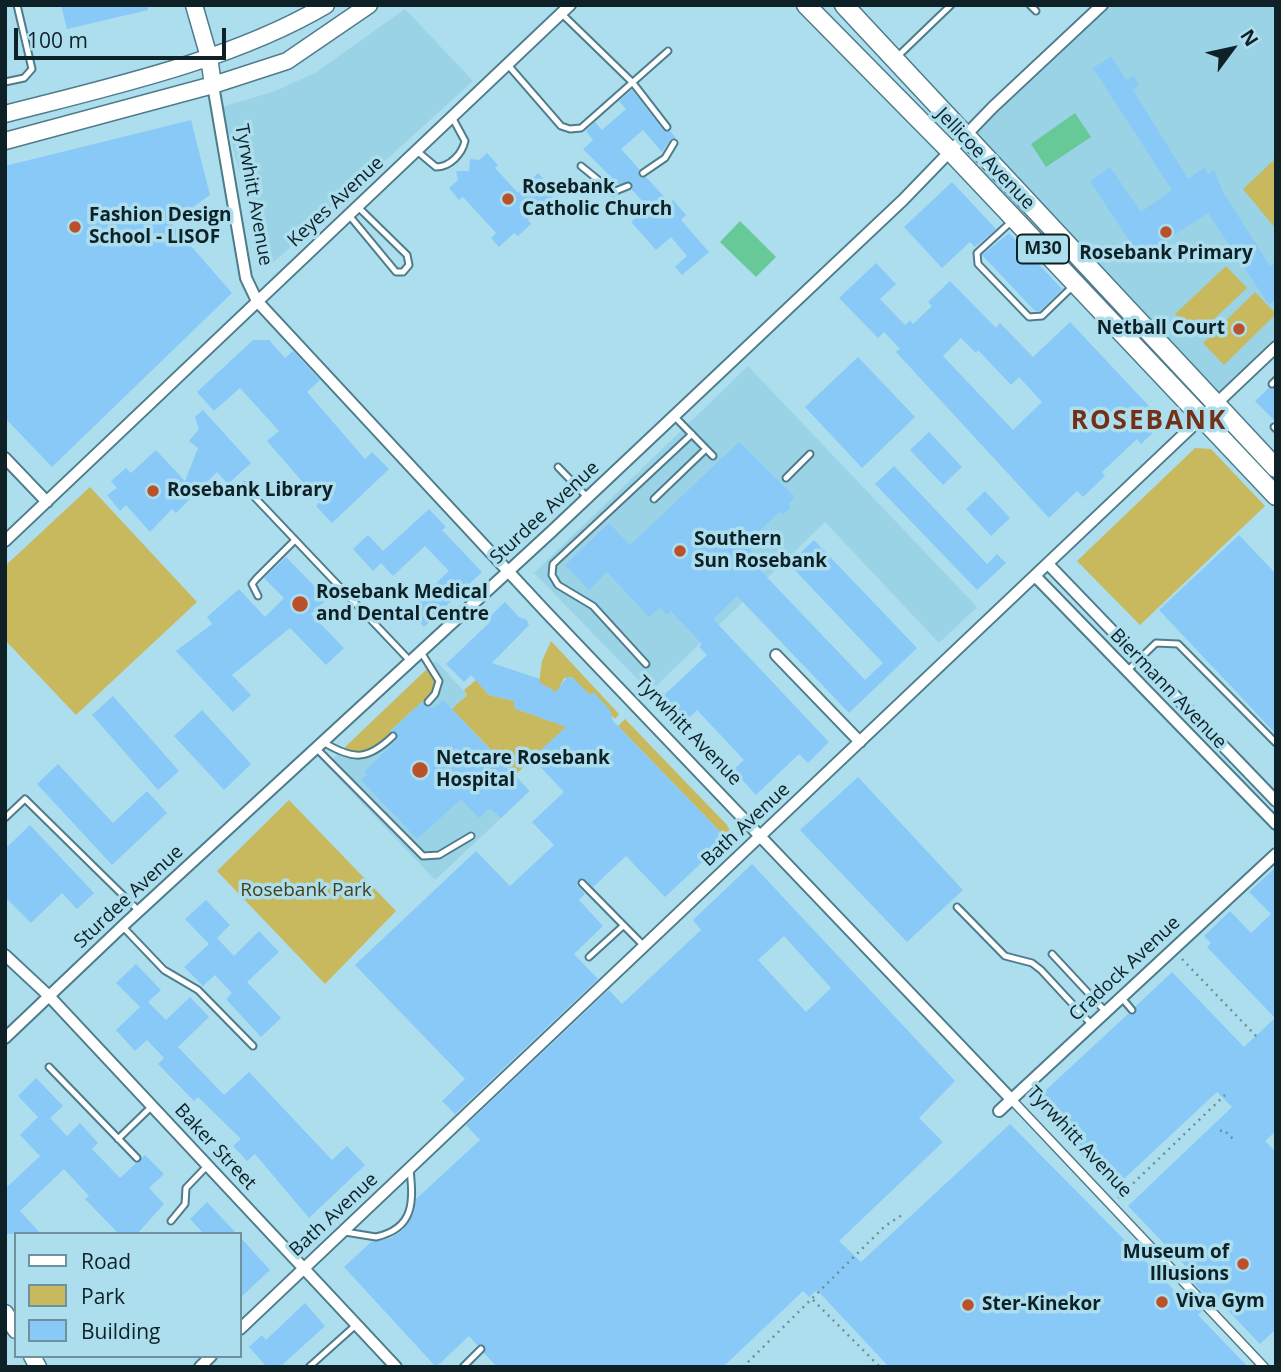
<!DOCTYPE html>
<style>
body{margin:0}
#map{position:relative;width:1281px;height:1372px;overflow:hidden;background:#addeee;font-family:"Open Sans",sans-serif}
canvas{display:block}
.frame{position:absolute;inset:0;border:7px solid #0e2127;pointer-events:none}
.legend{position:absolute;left:14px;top:1232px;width:228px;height:126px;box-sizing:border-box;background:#addeee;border:2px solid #6d929e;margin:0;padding:9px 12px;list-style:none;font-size:21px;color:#0e2127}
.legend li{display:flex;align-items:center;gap:14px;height:35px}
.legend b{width:35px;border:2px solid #6d929e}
.north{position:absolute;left:1197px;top:14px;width:70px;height:70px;-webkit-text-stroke:5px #addeee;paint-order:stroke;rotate:57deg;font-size:19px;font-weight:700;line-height:28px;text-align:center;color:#0e2127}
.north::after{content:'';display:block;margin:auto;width:24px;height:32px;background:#0e2127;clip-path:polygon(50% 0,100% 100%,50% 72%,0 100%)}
.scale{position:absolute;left:14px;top:28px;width:212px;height:32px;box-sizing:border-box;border:4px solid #0e2127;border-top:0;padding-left:9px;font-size:21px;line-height:24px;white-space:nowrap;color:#0e2127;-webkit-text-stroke:5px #addeee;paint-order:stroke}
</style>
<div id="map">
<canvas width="1281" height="1372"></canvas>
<div class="frame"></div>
<ul class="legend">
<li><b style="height:9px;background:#fff"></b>Road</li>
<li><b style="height:19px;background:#c8b95f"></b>Park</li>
<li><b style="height:19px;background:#88c9f7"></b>Building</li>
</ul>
<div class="north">N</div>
<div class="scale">100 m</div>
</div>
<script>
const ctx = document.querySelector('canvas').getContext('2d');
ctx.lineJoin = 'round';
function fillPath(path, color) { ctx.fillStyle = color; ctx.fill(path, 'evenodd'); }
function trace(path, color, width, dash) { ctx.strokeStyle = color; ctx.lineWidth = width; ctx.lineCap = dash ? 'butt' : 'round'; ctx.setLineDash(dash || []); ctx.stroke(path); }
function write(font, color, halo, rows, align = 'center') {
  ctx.font = font + ' "Open Sans",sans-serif'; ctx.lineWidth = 7; ctx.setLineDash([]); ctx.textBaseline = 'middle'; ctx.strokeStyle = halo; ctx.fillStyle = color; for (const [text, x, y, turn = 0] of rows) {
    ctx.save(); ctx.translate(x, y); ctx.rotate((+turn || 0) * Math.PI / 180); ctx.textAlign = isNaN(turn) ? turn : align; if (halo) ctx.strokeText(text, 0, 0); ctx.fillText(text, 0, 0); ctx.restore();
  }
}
fillPath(new Path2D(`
 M1106,5h170v342l-61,58 -248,-268z
 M405,9l68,72 -207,188 -44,-162 53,-16 40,-18z
 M748,366l229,241 -38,36 -114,-121 -175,170 -116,-119z
 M436,661l31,33 -14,15 77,82 -95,89 -109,-115z`), '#9ad3e6');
fillPath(new Path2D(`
 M1276,158v71l-33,-40z
 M1226,266l21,22 -51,48 -21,-22z
 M1255,292l21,22 -52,51 -21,-22z
 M1195,448l16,1 54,57 -125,119 -63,-64z
 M90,487l107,115 -121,113 -71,-75v-74z
 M551,641l68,73 -4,5 -44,-42 -7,1 -7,15 -18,-10 3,-22z
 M428,668l8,6 2,14 -10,14 -3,-3 -35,32 3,5 -24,18 -27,-1 1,-4z
 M476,680l13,15 25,6v7l36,13 27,-4 -62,58 -63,-66 15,-14 -3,-5z
 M625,719l102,106 3,6 -3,8 -109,-113z
 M289,800l107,111 -71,73 -108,-113z`), '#c8b95f');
fillPath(new Path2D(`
 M1075,113l16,24 -45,30 -15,-23z
 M740,221l36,36 -20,20 -36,-35z`), '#67c898');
fillPath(new Path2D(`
 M61,5h86l1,5 -81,19z
 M1111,56l15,24 8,-4 5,9 -6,5 55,89 17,-12 3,8 6,-5 9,22 47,74 6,-4v38l-7,5 -61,-92 -68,44 -50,-76 20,-14 31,45 31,-22 -79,-122z
 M632,90l31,40 7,1 6,7 -6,2 -8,12 -19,-22 -22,19 18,20v7l7,1 24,26 3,-3 13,15 -5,5 28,32 -27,23 -7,-8 12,-11 -16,-19 -15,13 -25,-28 17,-15 -16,-17v-8l-14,2 -35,-35 10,-9 -7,-9 9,-9 7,8 24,-21 -7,-8z
 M191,120l19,75 -39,28 61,70 -180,174 -47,-49v-252z
 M487,153l11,12 -3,3 23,25 20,-20 19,20 -29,27 3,4 -13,12 -4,-3 -15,14 -8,-9 5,-5 -33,-36 -4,3 -10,-12 9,-8 -2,-9h13l1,-12 9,1z
 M952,182l44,47 -21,18 -5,-5 -28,26 -38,-41z
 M1009,233l53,56 -22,22h-5l-53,-56z
 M876,263l20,21 -16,15 25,26 5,-5 3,4 19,-18 -4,-4 22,-21 46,47 4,-5 33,34 37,-35 94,100 -23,22 -4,-5 -35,33 3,4 -22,21 -6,-6 -28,27 -153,-166 4,-3 -16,-17 -6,6 -39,-40zM961,338l15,15 2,-3 33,35 8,-8 23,25 -29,28 -70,-74z
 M253,340h16l16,18 8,-7 27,29 -13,12 58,67 7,-7 17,17 -57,54 -16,-17 4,-4 -53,-61 12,-10 -39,-43 -26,23 -17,-19z
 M858,357l57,60 -53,51 -57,-61z
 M1269,388h7v34l-21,-21z
 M203,410l48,53 -23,21 -11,-12 -41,41 -4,-4 -22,23 -24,-27 -6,6 -13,-16 10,-7 -6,-7 15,-13 5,5 25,-23 29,31 13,-33 -9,-7 10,-12 -4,-12z
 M929,432l33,35 -19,18 -33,-35z
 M739,442l56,55 -7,7 3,3 -8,8 -4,-3 -34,33 20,20 -5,5 105,110 18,-17 -94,-99 25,-24 103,108 -68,65 -112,-117 -24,23 116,123 -21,21 -9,-9 -43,41 -23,-25 11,-10 -47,-50 -11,11 -23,-25 44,-41 -8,-8 3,-3 -31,-33 -4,4 -7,-8 -11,10 -42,-45 -18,18 -24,-25 44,-42 21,22z
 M894,466l93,98 10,-10 9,9 -29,27 -102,-106z
 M985,491l25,27 -19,18 -25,-27z
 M429,509l17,18 -4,3 40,42 -58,55 -16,-17 41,-39 -24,-25 -32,30 -12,-13 -8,8 -20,-22 15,-14 15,16z
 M1239,535l37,39v160l-117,-124z
 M286,557l41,42 -16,15 33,34 -18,17 -36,-37 -58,47 19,20 -18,17 -57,-61 36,-27 -5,-7 32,-28 26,28 19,-19 -20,-20z
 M505,602l14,15 8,3 2,5 -37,38 48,16 -1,3 17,10 11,-15 6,1 17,17 3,-3 17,18 3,11 114,118 -62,58 -39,-41 -33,31 -9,-9 -6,2 -1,5 8,9 -6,6 24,26 -29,28 24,25 -143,135 -13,-13 23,-22 -110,-114 121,-114 34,35 44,-41 -22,-23 32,-30 -32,-34 34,-31 -52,-19v-7l-25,-6 -18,-20 -7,7 -18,-18 43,-41 -3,-3z
 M113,696l66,75 -21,19 -66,-75z
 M443,700l86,91 -28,27 -11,-10 -11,10 -18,-19 -44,40 -56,-59 6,-5 -3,-3 33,-32v-7l-7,-1 33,-31 2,5 9,2z
 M202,710l49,54 -27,26 -50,-54z
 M58,764l55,59 34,-32 20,22 -55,52 -75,-81z
 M858,777l105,113 -56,52 -107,-112z
 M30,825l64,68 -17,16 -15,-16 -31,30 -26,-26v-48z
 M752,864l203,217 -36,37 24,24 -104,99 22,21 149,-138 169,171 4,-4 19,20 -4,4 50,52h-359l-72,-77 -8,7 -6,-6 -80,76h-226l-13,-14 1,-7 -8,-1 -8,-9 -33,31 -92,-100 27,-25 20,-4 12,-8 11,-17 2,-14 64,-59 -14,-15 143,-135 13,14 79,-74 -8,-10zM784,936l47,52 -25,24 -48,-52z
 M1276,867v264l-11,10 11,11v177l-16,15 -43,-45 -5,4 -19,-21 4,-4 -69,-72 104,-99 -15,-15 -104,97 -80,-87 95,-88 8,-1v-7l36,-34 72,75 31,-29 -68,-71 4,-4 -7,-7 26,-25 21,22 20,-19 -22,-22z
 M206,900l24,25 -13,13 17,18 25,-25 20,21 -32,30 34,36 -20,19 -35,-38 6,-6 -17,-18 -12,11 -19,-19 25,-23 -24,-25z
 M136,964l25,26 -13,12 18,18 24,-23 19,20 -31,30 46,48 25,-23 83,88 15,-14 18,19 -56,53 -54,-64 -8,7 -14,-15 8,-7 -43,-42 -4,4 -36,-37 6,-6 -17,-18 -12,11 -19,-21 24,-23 -24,-24z
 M36,1078l27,28 -13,12 17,18 13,-13 18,20 -6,6 28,29 25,-23 19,19 -15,14 15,16 -27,30h-18l-34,-35 4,-3 -25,-27 -44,42 21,23h-36v-45l35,-33 -20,-21 18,-18 -20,-21z
 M207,1202l14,15 16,17h-33l-14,-15z
 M240,1237l30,33 -30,28z
 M305,1303l20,23 -45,41h-13l-18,-20 13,-12 4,5z`), '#88c9f7');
const service = new Path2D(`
 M1030,5l6,6
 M561,13l72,70 34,44
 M897,57l54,-52
 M508,65l53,61 9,3 11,-1 87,-77
 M5,82l19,-4 8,-9 -15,-64
 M417,151l19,16c14,0 26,-13 29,-26l-13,-24
 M581,166l32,26 15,-6
 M643,173l22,-15 9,-15
 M348,214l48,58h7l6,-7 -2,-10 -50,-49
 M1012,221l-35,32 1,11 51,53 13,-1 32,-31
 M1272,384l4,-4
 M674,416l39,40
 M1274,427l2,2
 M558,467l30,31
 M786,478l24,-24
 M244,486l167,176
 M654,499l52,-50
 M258,596l-6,-12 4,-5 39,-39
 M421,652l18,29 -4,13 -7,8
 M646,664l-53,-58 -35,-21 -6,-10 1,-11 139,-130
 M1127,671l29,-28 22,1 98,99
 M323,742c30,18 44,19 70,-6
 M316,748l107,108 16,-1 32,-19
 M5,818l20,-19 114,112
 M582,883l62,63
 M957,907l48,49 27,7 9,7 50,54
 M122,926l42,44 34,20 55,56
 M1052,954l53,57
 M589,957l34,-31
 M1121,997l11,13
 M49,1067l88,91
 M118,1139l33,-32
 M171,1221l14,-17 1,-16 22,-23
 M345,1232l31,5c40,-9 37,-37 34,-69
 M309,1367l48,-43
 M463,1367l18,-18`);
const pedestrian = new Path2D(`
 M1011,1099l253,268`);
const minor = new Path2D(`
 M213,85l33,193 11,23 289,311 465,487
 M5,458l42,44
 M5,541l565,-536
 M1048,564l228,237
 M1036,577l240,247
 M776,655l84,87
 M5,955l44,41 347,371
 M5,1038l122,-116 424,-390 352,-332 90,-93 109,-102
 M999,1111l277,-257
 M240,1329l1036,-982
 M200,1367l11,-11`);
const secondary = new Path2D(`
 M194,5l15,52 4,28
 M5,114c105,-27 228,-54 321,-109
 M5,141l208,-56 74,-24 82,-56
 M5,1313l11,17
 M32,1356l6,11`);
const primary = new Path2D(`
 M806,5l145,147 325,344
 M844,5l432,463`);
trace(service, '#4e7c8b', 9);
trace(pedestrian, '#4e7c8b', 11);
trace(minor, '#4e7c8b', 14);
trace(secondary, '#4e7c8b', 19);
trace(primary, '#4e7c8b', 21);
trace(new Path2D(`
 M1182,959l75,78
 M1220,1131l4,-1 12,12
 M1118,1198l107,-103
 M813,1300l67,67
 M743,1367l142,-141 20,-13`), '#6a8f9b', 2.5, [2, 5]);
trace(service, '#fff', 5);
trace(pedestrian, '#fff', 8);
trace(minor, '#fff', 10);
trace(secondary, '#fff', 16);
trace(primary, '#fff', 18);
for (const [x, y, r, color] of [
 [508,199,7,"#b9512a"],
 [75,227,7,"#b9512a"],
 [1166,232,7,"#b9512a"],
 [1239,329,7,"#b9512a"],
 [153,491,7,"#b9512a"],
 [680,551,7,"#b9512a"],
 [300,604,9,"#b9512a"],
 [420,770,9,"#b9512a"],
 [1243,1264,7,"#b9512a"],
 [1162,1302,7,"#b9512a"],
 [968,1305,7,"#b9512a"]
]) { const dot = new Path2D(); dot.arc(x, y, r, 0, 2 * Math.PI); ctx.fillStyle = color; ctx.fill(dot); trace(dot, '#addeee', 2.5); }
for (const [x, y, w] of [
 [1043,249,52]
]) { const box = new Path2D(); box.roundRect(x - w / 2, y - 14.5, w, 29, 5); ctx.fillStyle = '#addeee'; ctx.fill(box); trace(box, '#0e2127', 2); }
write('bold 18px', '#0e2127', null, [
 ["M30",1043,249]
]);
write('19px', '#0e2127', '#addeee', [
 ["Jellicoe Avenue",985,159,46],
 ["Tyrwhitt Avenue",253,195,80],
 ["Keyes Avenue",336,202,-43],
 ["Sturdee Avenue",545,513,-43],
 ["Biermann Avenue",1168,689,46],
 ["Tyrwhitt Avenue",688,731,46],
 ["Bath Avenue",746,825,-43],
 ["Sturdee Avenue",129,897,-43],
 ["Cradock Avenue",1125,969,-43],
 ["Tyrwhitt Avenue",1079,1142,47],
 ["Baker Street",215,1147,47],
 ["Bath Avenue",334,1215,-43]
]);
write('bold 19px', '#0e2127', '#addeee', [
 ["Rosebank",522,188],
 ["Catholic Church",522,210],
 ["Fashion Design",89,216],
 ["School - LISOF",89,238],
 ["Rosebank Primary",1166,254,"center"],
 ["Netball Court",1225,329,"right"],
 ["Rosebank Library",167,491],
 ["Southern",694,540],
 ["Sun Rosebank",694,562],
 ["Rosebank Medical",316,593],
 ["and Dental Centre",316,615],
 ["Netcare Rosebank",436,759],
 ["Hospital",436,781],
 ["Museum of",1229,1253,"right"],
 ["Illusions",1229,1275,"right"],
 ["Viva Gym",1176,1302],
 ["Ster-Kinekor",982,1305]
], 'left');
write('19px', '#464018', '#addeee', [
 ["Rosebank Park",306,891]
]);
ctx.letterSpacing = '2px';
write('bold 26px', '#723018', '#addeee', [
 ["ROSEBANK",1149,422]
]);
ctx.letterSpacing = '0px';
</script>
